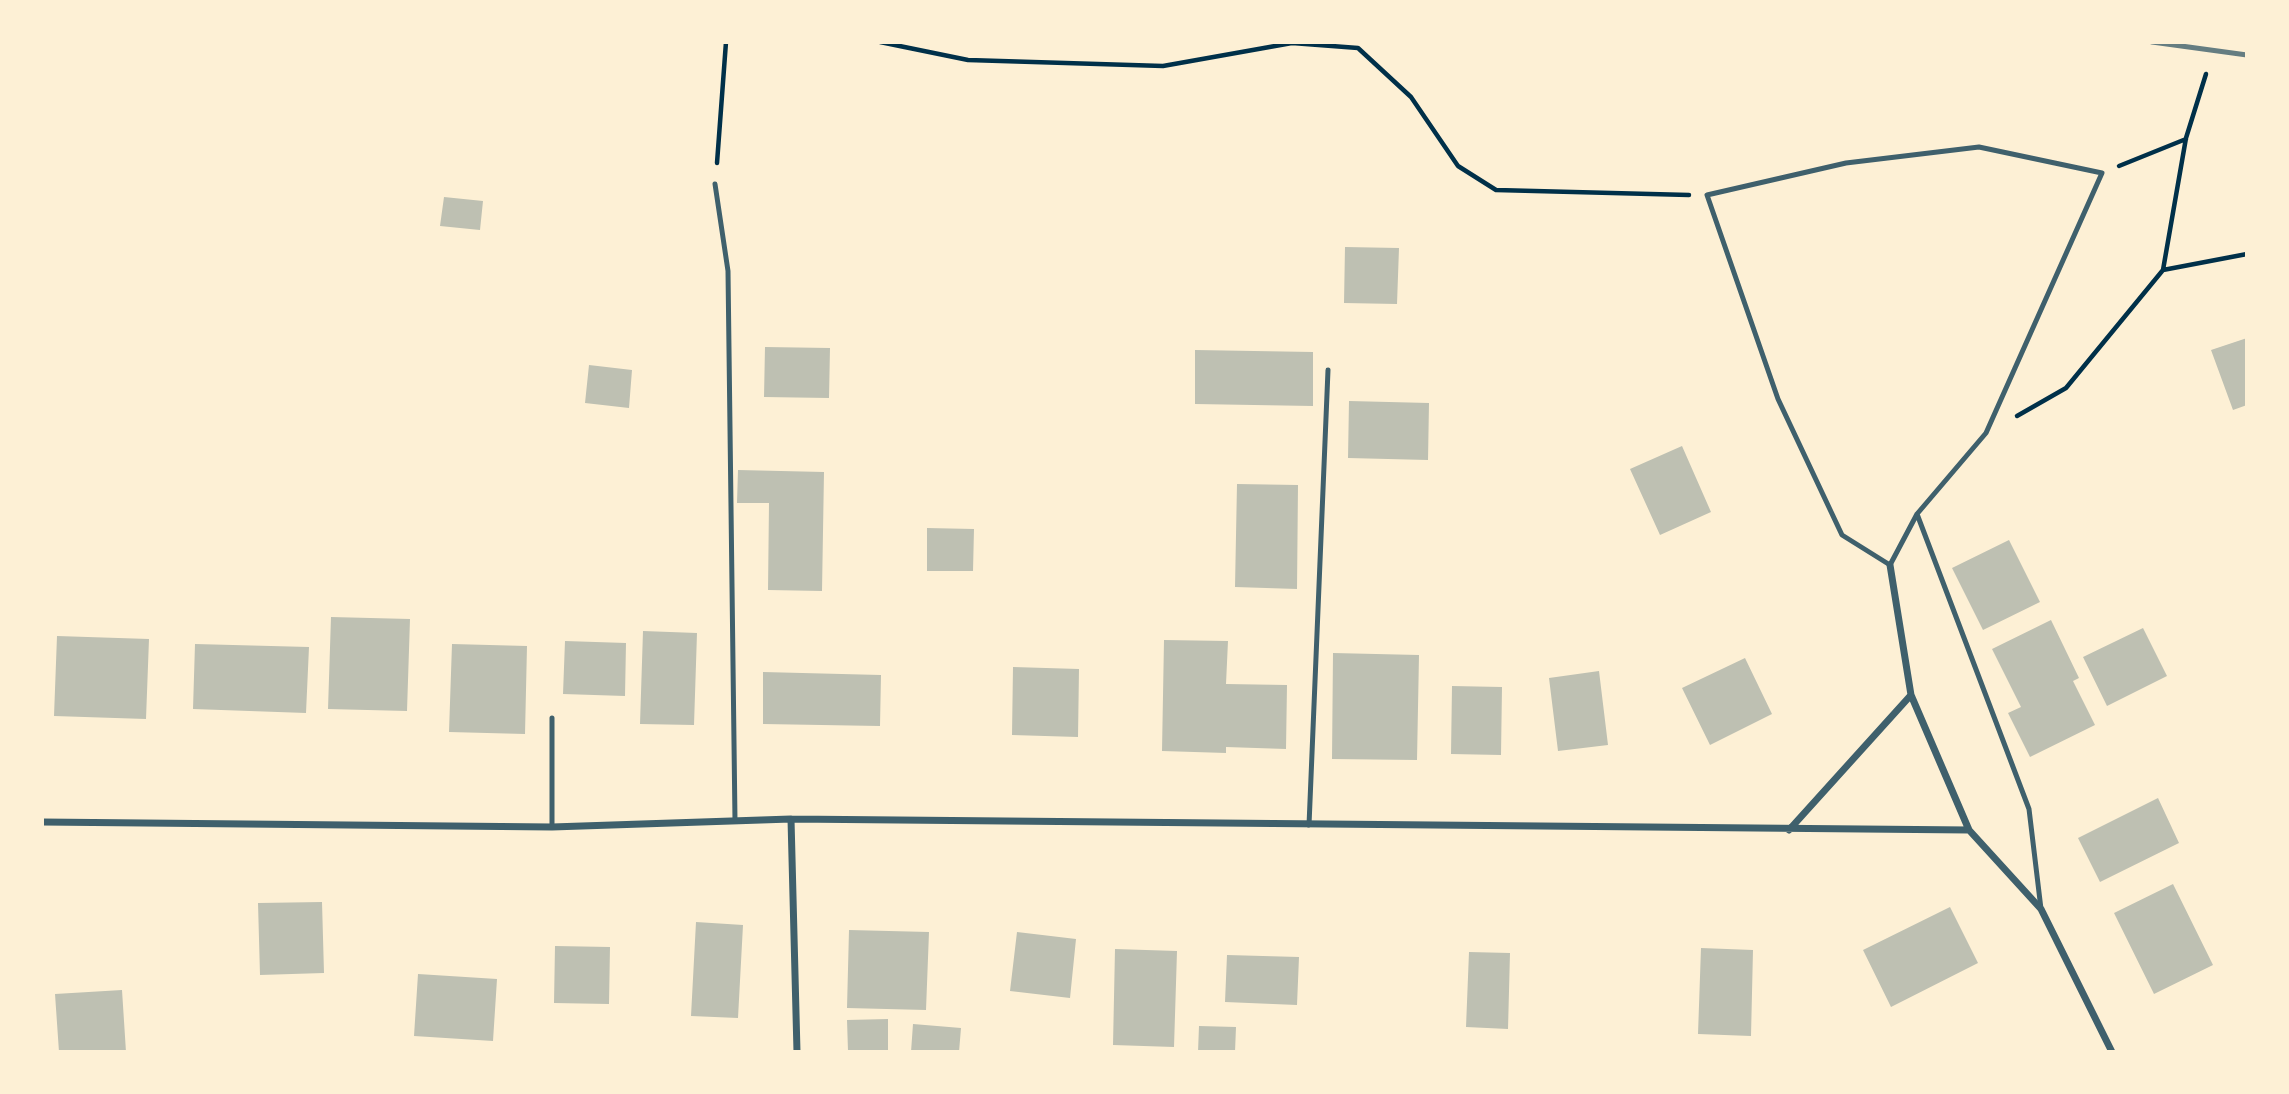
<!DOCTYPE html>
<style>
body{margin:0}
#map{position:relative;width:2289px;height:1094px;overflow:hidden;background:#fdf0d5;font-family:Inter,sans-serif}
canvas{display:block}
.frame{position:absolute;inset:0;border:44px solid #fdf0d5;pointer-events:none}
</style>
<div id="map">
<canvas width="2289" height="1094"></canvas>
<div class="frame"></div>
</div>
<script>
const ctx = document.querySelector('canvas').getContext('2d');
ctx.lineJoin = 'round';
function fillPath(path, color) { ctx.fillStyle = color; ctx.fill(path, 'evenodd'); }
function trace(path, color, width, dash) { ctx.strokeStyle = color; ctx.lineWidth = width; ctx.lineCap = dash ? 'butt' : 'round'; ctx.setLineDash(dash || []); ctx.stroke(path); }
fillPath(new Path2D(`
 M444,197l39,4 -3,29 -40,-4z
 M1345,247l54,1 -2,56 -53,-1z
 M2247,338v67l-14,5 -22,-60z
 M765,347l65,1 -1,50 -65,-1z
 M1195,350l118,2v54l-118,-2z
 M589,365l43,5 -3,38 -44,-5z
 M1349,401l80,2 -1,57 -80,-2z
 M1682,446l29,66 -51,23 -30,-66z
 M738,470l86,2 -2,119 -54,-1 1,-87h-32z
 M1237,484l61,1 -1,104 -62,-2z
 M927,528l47,1 -1,42h-46z
 M2009,540l31,62 -57,28 -31,-62z
 M331,617l79,2 -3,92 -79,-2z
 M2051,620l28,58 -6,3 22,44 -65,32 -22,-44 13,-6 -29,-58z
 M2143,628l24,48 -60,30 -24,-49z
 M643,631l54,2 -3,92 -54,-1z
 M57,636l92,3 -3,80 -92,-3z
 M1164,640l64,1 -2,43 61,1 -1,64 -60,-2v6l-64,-2z
 M565,641l61,2 -1,53 -62,-2z
 M195,644l114,3 -3,66 -113,-4z
 M452,644l75,2 -2,88 -76,-2z
 M1333,653l86,2 -2,105 -85,-1z
 M1745,658l27,56 -62,31 -28,-57z
 M1013,667l66,2 -1,68 -66,-2z
 M1599,671l9,74 -50,6 -9,-73z
 M763,672l118,3 -1,51 -117,-2z
 M1452,686l50,1 -1,68 -50,-1z
 M2158,798l21,45 -79,39 -22,-44z
 M2173,884l40,81 -59,29 -40,-81z
 M322,902l2,71 -64,2 -2,-72z
 M1950,907l28,56 -87,44 -28,-57z
 M696,922l47,3 -5,93 -47,-2z
 M849,930l80,2 -3,78 -79,-2z
 M1017,932l59,7 -6,59 -60,-7z
 M555,946l55,1 -1,57 -55,-1z
 M1701,948l52,2 -2,86 -53,-2z
 M1115,949l62,2 -3,96 -61,-2z
 M1469,952l41,1 -2,76 -42,-2z
 M1227,955l72,2 -2,48 -72,-3z
 M418,974l79,5 -4,62 -79,-5z
 M122,990l4,62h-67l-4,-58z
 M888,1019v32h-40l-1,-31z
 M913,1024l48,4 -2,24h-48z
 M1199,1026l37,1 -1,25h-37z`), '#bec0b2');
trace(new Path2D(`
 M880,42l88,18 195,6 129,-23 66,5 53,49 47,69 38,24 193,5
 M717,163l9,-121
 M2119,166l67,-27
 M2163,270l23,-132 20,-64
 M2017,416l49,-28 97,-118 84,-16`), '#003049', 4.5);
trace(new Path2D(`
 M1979,147l123,26 -116,260 -69,81 -27,51 -48,-30 -64,-136 -71,-204 139,-32z
 M715,184l13,87 7,550
 M1917,514l112,295 12,100
 M1309,825l19,-455
 M552,827v-109`), '#3f606c', 5);
trace(new Path2D(`
 M1890,565l21,130 58,135 72,79 71,143
 M791,819l6,233
 M42,822l510,5 239,-8 1178,11
 M1789,830l122,-135`), '#3f606c', 7);
trace(new Path2D(`
 M2152,42l95,13`), '#657d81', 5);
</script>
